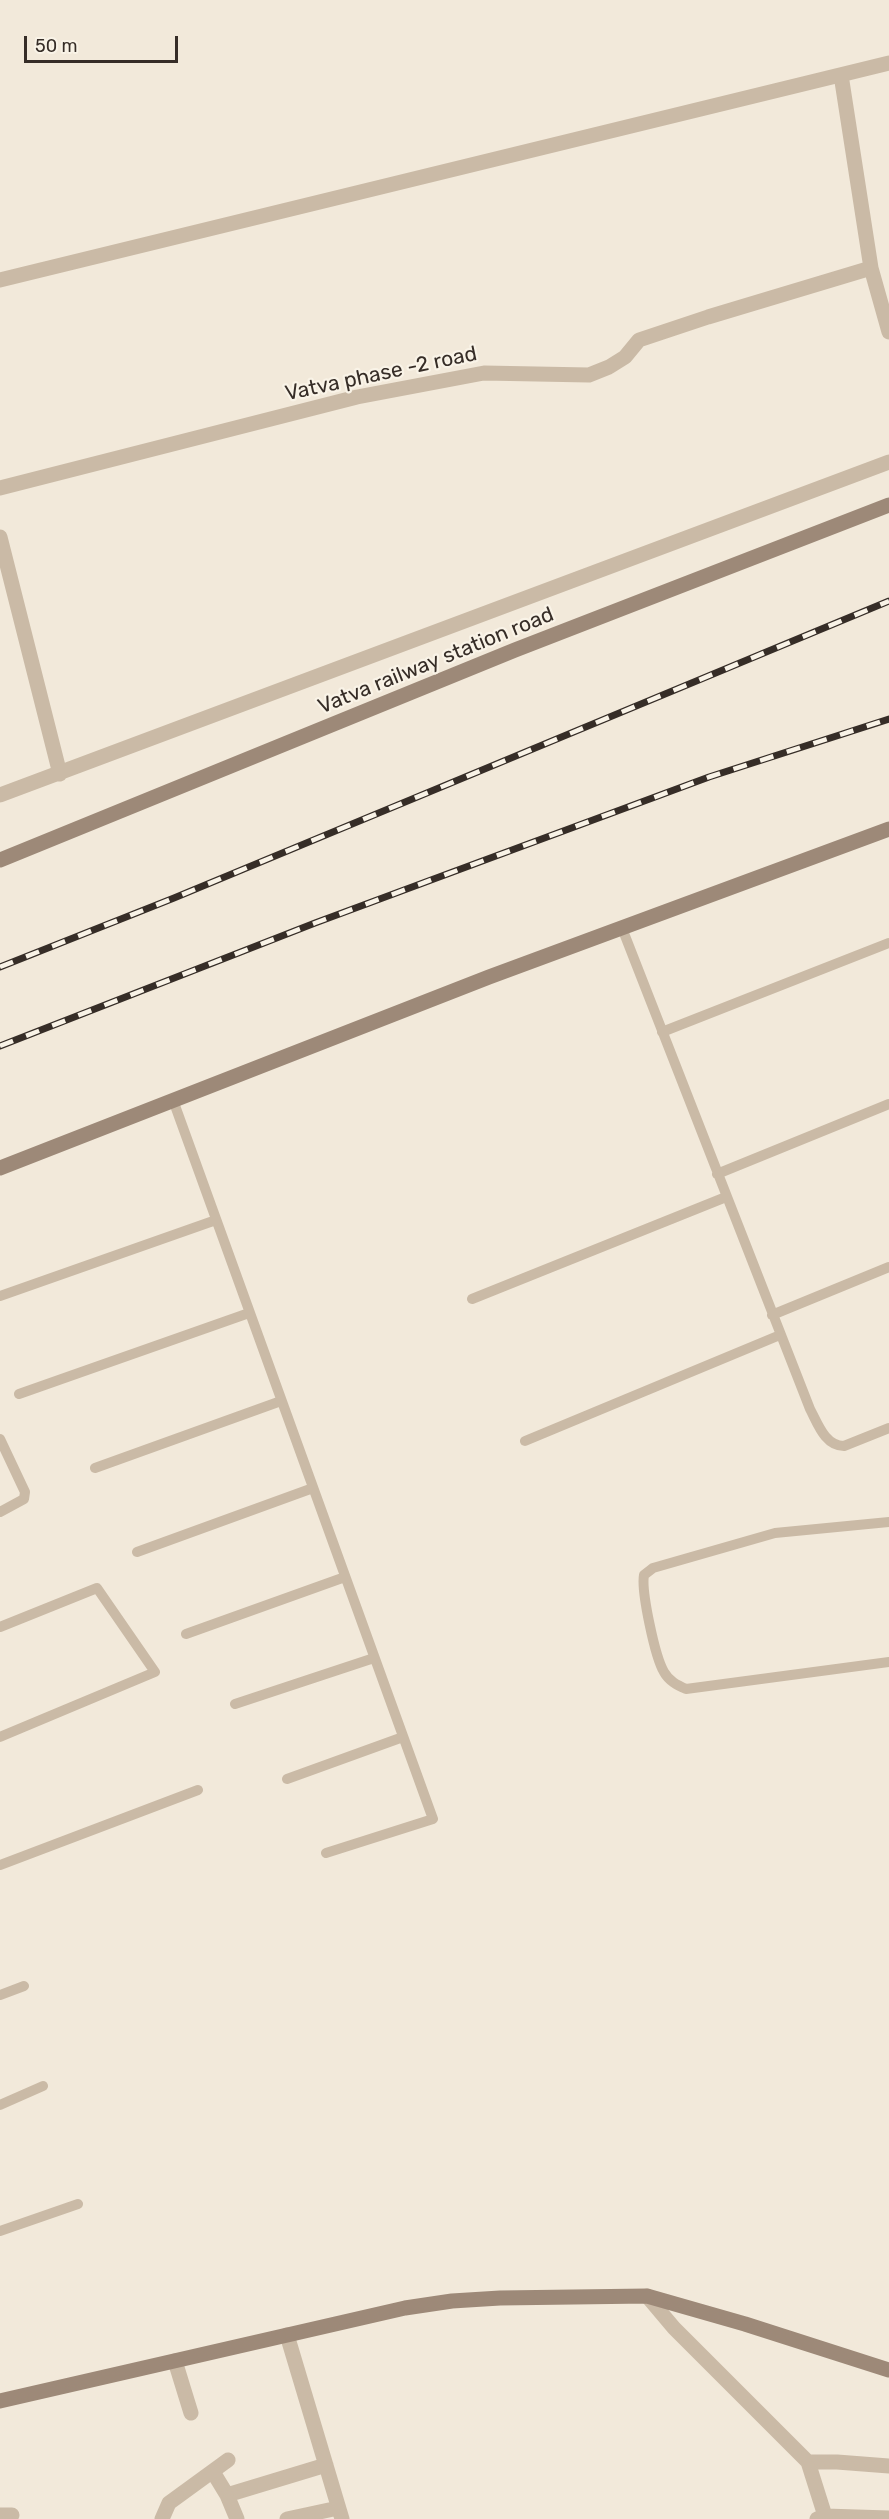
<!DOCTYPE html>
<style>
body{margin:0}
#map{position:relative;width:889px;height:2519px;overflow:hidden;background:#f2e9da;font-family:Rubik,sans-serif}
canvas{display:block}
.scale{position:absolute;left:24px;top:36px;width:154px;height:27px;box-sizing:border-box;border:3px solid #362d27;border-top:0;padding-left:8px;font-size:18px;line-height:21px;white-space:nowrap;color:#362d27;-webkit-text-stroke:4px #f9f3e7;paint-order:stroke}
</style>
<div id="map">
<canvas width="889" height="2519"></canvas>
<div class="scale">50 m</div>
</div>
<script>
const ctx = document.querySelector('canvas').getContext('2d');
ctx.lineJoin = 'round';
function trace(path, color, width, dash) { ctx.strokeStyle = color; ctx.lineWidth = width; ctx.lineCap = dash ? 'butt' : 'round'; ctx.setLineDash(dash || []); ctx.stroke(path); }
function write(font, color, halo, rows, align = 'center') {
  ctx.font = font + ' Rubik,sans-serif'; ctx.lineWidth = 4.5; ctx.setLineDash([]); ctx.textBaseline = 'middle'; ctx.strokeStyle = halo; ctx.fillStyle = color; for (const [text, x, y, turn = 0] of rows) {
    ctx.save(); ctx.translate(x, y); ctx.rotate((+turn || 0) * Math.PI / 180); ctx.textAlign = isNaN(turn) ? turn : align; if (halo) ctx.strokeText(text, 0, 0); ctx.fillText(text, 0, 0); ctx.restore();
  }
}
trace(new Path2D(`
 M622,928l188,481c8,15 15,37 34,37l45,-18
 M662,1032l227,-89
 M173,1100l260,719 -107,34
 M717,1174l172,-70
 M0,1296l216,-76
 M472,1299l254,-102
 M772,1315l117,-48
 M19,1394l230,-81
 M0,1439l25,53 -1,7 -24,13
 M525,1441l255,-106
 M95,1468l186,-67
 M889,1522l-114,11 -122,35 -9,7c-3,16 11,82 20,97 5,9 13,13 22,17l203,-27
 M137,1552l176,-64
 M0,1627l97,-39 58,84 -155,65
 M186,1634l159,-57
 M235,1704l139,-46
 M287,1779l116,-42
 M0,1865l198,-75
 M0,1995l24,-9
 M0,2105l43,-19
 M0,2231l78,-27`), '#cabaa6', 10);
trace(new Path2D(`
 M841,75l30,193 18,64
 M0,280l889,-217
 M0,488l357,-91 127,-24 105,2 20,-8 16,-10 14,-17 69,-23 163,-49
 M0,537l60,237
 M0,795l889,-333
 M647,2296l27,32 134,134 18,57
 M287,2335l55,184
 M175,2361l16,52
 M808,2462h29l52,4
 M213,2472l14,23 99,-30
 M227,2495l10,24
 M0,2515h12
 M162,2519l7,-16 59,-43
 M287,2519l51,-11
 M817,2519l8,-3 64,2`), '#cabaa6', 15);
trace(new Path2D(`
 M0,860l515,-210 374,-145
 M0,1168l489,-191 400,-148
 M0,2401l405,-93 47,-7 48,-3 147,-2 98,28 144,46`), '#9d8978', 15);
const rail = new Path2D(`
 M0,967l174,-69 715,-297
 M0,1046l315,-123 394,-146 180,-58`);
trace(rail, '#362d27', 7);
trace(rail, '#f9f3e7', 4.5, [14]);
write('21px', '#362d27', '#f9f3e7', [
 ["Vatva phase -2 road",381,374,-12],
 ["Vatva railway station road",436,661,-22]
]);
</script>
